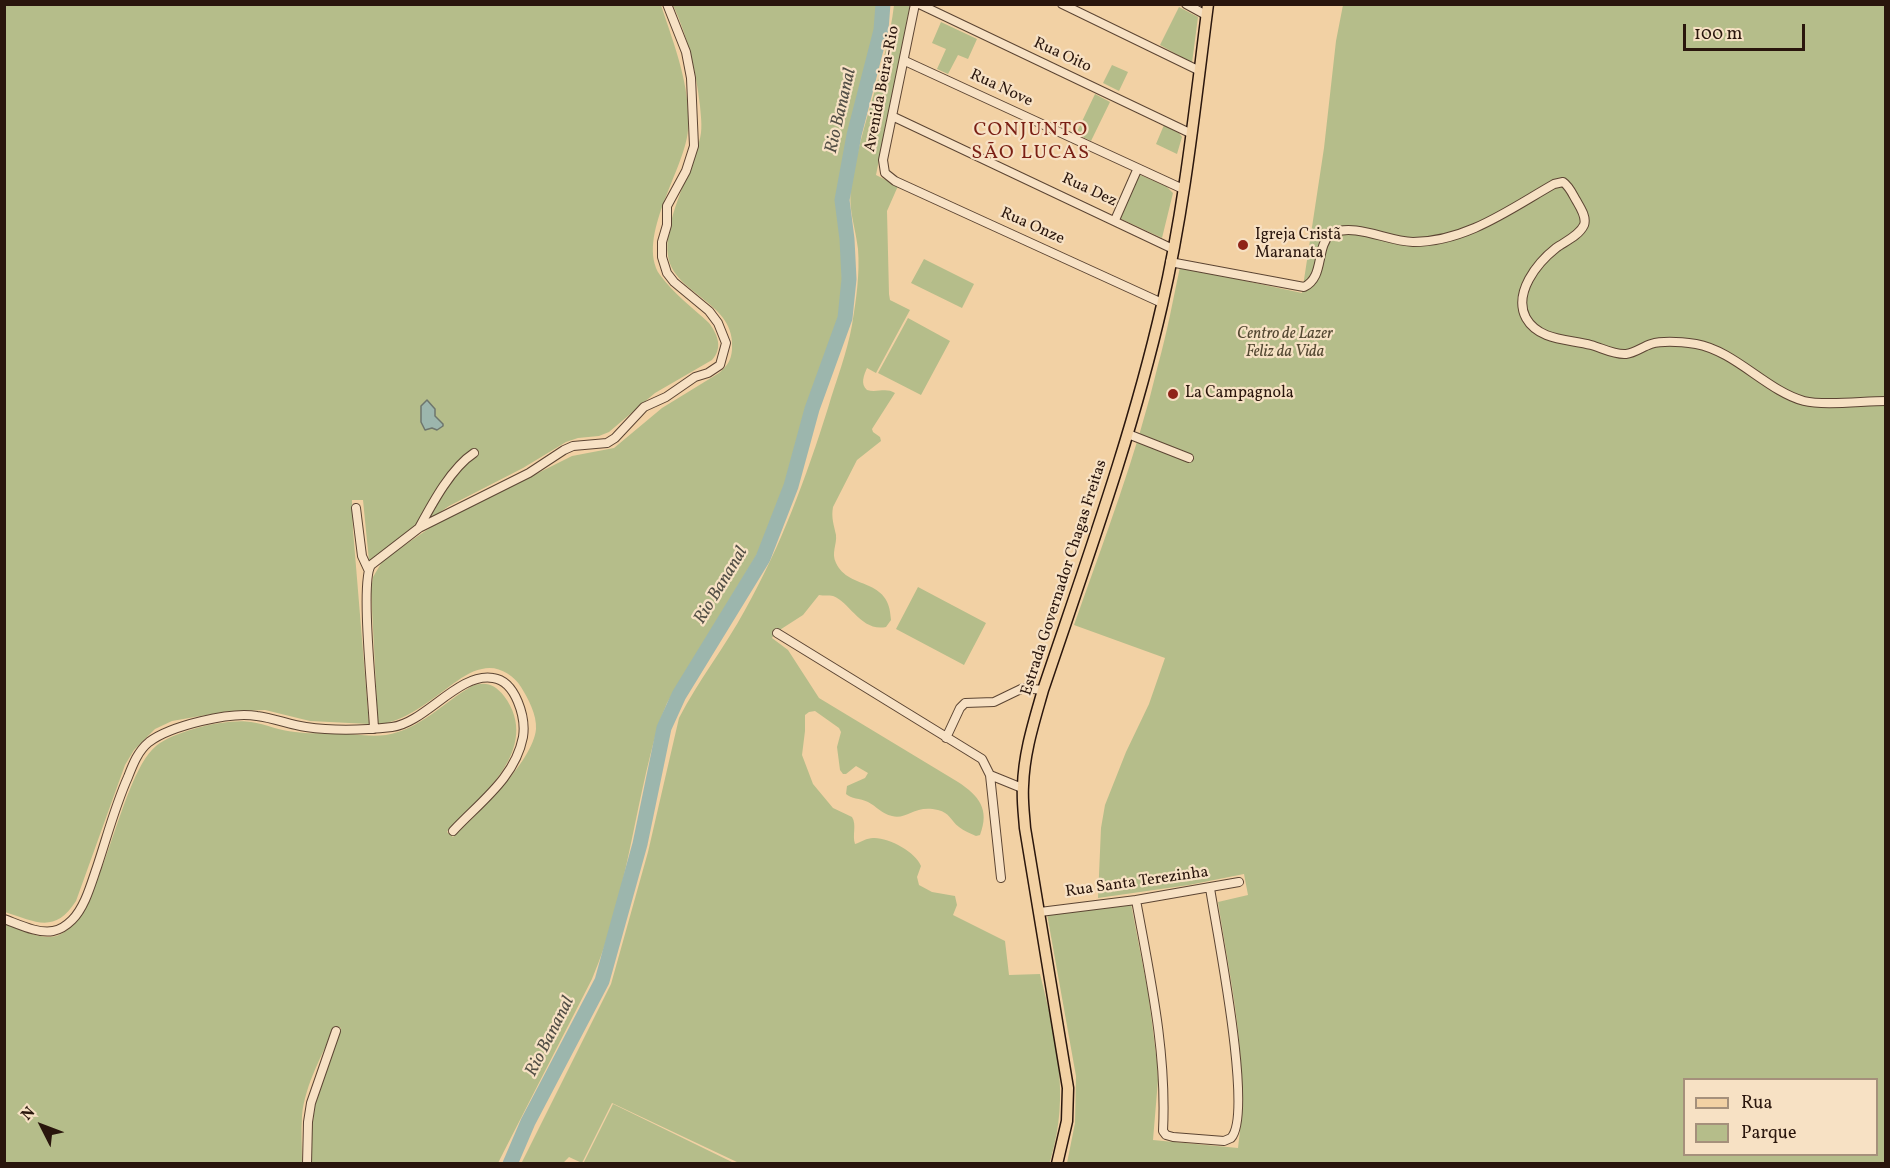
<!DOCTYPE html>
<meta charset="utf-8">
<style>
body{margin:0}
#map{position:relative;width:1890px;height:1168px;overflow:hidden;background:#f2d1a4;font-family:Vollkorn,serif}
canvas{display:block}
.frame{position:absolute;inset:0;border:6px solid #2a160d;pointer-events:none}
.legend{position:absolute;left:1683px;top:1078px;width:195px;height:78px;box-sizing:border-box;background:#f7e1c4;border:2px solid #a5907b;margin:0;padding:8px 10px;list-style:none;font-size:18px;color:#2a160d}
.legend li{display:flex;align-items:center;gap:12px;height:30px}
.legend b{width:30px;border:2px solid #a5907b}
.north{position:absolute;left:12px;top:1096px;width:60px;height:60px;-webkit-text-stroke:4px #f7e1c4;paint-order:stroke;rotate:312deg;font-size:16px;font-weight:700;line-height:24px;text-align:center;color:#2a160d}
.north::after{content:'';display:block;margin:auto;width:21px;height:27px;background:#2a160d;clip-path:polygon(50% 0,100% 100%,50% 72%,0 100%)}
.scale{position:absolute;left:1683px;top:24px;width:122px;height:27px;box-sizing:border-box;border:3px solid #2a160d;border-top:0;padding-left:8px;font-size:18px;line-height:21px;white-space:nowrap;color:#2a160d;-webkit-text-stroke:4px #f7e1c4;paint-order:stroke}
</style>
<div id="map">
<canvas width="1890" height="1168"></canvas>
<div class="frame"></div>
<ul class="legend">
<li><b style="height:8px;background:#f2d1a4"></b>Rua</li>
<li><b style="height:16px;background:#b5bd8a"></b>Parque</li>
</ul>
<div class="north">N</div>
<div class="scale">100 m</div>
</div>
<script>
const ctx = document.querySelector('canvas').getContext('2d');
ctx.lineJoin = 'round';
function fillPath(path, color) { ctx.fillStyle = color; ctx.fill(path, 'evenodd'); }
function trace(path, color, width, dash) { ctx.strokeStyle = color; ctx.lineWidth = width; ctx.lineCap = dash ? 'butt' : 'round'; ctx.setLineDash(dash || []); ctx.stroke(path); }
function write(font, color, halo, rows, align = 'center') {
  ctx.font = font + ' Vollkorn,serif'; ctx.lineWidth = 4.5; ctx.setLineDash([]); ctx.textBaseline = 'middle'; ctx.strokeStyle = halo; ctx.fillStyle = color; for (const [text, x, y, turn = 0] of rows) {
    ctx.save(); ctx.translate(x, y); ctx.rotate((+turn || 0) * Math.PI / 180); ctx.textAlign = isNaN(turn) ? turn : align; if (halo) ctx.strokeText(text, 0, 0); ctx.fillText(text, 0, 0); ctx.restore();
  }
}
fillPath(new Path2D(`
 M4,5h657c13,40 30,81 27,125 -3,39 -53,108 -28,145 13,18 33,33 49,48 9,12 14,25 3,37l-57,33 -46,39 -10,4 -21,2 -12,4 -43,26 -74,38 -80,55 -6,-61h-11l1,30 16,194 -59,-3 -45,-11 -36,1 -57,10 -17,8 -21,21 -9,15 -49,136c-21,33 -40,21 -71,11z
 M673,5h205l-2,29 -26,93 -14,68 5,46 1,38 -1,31 -7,30 -18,45 -32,101 -25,65 -77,127 -15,25 -8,20c-25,84 -32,174 -67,256l-94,184h-186v-34l4,-31 25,-70 -6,-2c-12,28 -30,58 -33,90 -1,15 0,32 0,47l-297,1v-241c13,5 29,14 43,14 52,3 68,-158 108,-191 18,-15 71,-28 95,-24 15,2 29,9 44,10 13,2 27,1 41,1 16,1 33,4 50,2 33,-5 58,-33 86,-49 14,-5 23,-1 32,10 39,52 -24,102 -57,136l6,5c23,-22 80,-75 83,-108 1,-14 -8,-31 -15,-42 -8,-13 -24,-22 -39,-18 -12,2 -22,10 -32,17 -23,17 -43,34 -72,39l-7,-135 2,-13 10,-17 51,-35 138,-69 42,-8 48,-40 57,-35c8,-7 12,-12 13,-23 5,-48 -58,-55 -64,-94 -5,-33 22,-82 31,-114 4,-12 2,-24 1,-36 -4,-36 -12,-68 -27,-101z
 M894,5h16l-34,170 22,11 -11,25 2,83 1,6 20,10 -34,63 -9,-5c-3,7 -7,16 0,22 10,3 19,-3 28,3l-23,36 1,3 7,5 1,4 -24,19 -24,47c-2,11 1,18 3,28 1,10 -5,18 0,28 13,28 54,13 55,57l-5,7c-25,5 -36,-25 -53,-31 -4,-1 -9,0 -14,-1l-16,20 -28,18 -3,5 16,12 31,48 139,84c21,14 32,27 22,53l-4,1c-6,-3 -12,-5 -17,-9 -9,-7 -9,-14 -21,-17 -23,-6 -31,10 -46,6 -10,-2 -16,-10 -24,-14 -8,-4 -17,-3 -22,-8l1,-8 18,-8 3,-5 -12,-7 -10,8h-3l-3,-4 -3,-23 4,-15 -2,-4 -24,-17 -6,1 -4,3v16l-3,24 11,29 20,24 19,9c5,8 0,18 3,27 6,-2 12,-6 18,-6 15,-1 43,14 48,28l-4,11 2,8 13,7 23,4 2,9 -4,10 52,26 4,34 31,-1c16,64 30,120 11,184l-2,6 -310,-1 -127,-60 -30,60 -13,-6 -6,6 -42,1 90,-180 37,-132 31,-134c19,-37 46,-71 66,-108 36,-64 61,-132 83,-202 8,-27 19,-55 24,-83 4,-24 8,-51 6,-76 -3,-26 -11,-41 -6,-68 10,-60 35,-116 42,-176z
 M1343,5h542v1158h-818l8,-40 1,-47 -29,-162 84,-10 17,88 9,70 1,18 -5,60 85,8c12,-85 -7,-162 -20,-246l30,-7 -4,-21 -55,11 -91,13 3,-70 4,-23 21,-53 23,-48 16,-46 -91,-33c30,-85 63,-171 84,-260 9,-32 15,-65 22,-98l122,26 22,-145 12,-107zM1684,1080h192v74h-192z
 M1179,7l19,10 -6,46 -32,-18z
 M941,22l36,17 -9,20 -10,-4 -10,19 -11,-5 9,-20 -14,-6z
 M1112,65l16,7 -9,19 -16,-8z
 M1095,94l15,8 -19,39 -15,-7z
 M1164,125l15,8 3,4 -5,17 -21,-10z
 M1138,174l28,12 7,7 -11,45 -43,-20z
 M924,259l50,25 -12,24 -51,-25z
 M908,318l42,23 -29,54 -43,-22z
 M918,587l68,36 -22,42 -68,-36z
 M613,1104l121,59 -146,1 -4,-2z`), '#b5bd8a');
const water = new Path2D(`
 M427,400l8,9v7l8,8v2l-6,4 -5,-2 -7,2 -4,-8v-16z`);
fillPath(water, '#9cb6ad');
trace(water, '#6e766d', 1.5);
trace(new Path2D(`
 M510,1164l18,-42 74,-141 38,-137 24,-116 15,-33 84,-137 28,-72 21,-77 33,-91 4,-39 -2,-40 -5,-39 12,-65 27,-105 2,-26`), '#9cb6ad', 15);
const minor = new Path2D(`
 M915,4l-32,156 2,13 10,8 267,122
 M919,4l273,130
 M1062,4l138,67
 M1186,4l20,11
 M905,61l278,128
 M894,117l279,132
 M1115,220l22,-50
 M1170,262l134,25c21,-10 11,-39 27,-54 26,-10 55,8 82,9 53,0 97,-33 141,-58l9,-2c6,4 9,11 13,18 4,7 11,17 8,25 -5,11 -20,17 -28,23 -19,15 -43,45 -30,70 13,23 43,21 65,27 11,3 23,10 35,9 9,-1 16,-7 25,-10 14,-4 31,-2 45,0 39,7 71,47 108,57 20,5 59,0 82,0
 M1128,434l61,24
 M356,508l6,48 6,13
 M419,528c13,-24 32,-60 55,-75
 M777,633l205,126 8,16 11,103
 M374,729c-1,-29 -14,-147 -3,-164l48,-37 110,-55 35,-23 9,-4 34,-3 8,-5 29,-31 22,-10 29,-20 13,-4 12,-8 6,-22 -8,-20 -9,-12 -35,-29 -7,-9 -5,-16v-15l5,-17v-19l19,-35 8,-25 -3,-68 -5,-26 -19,-48
 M946,738l14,-30 5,-5 29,-1 29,-14 20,2
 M990,775l32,13
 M1136,900c14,77 31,152 27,231l3,4 7,2 51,4 7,-3c23,-24 -15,-210 -21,-250
 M1040,912l96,-12 103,-18
 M4,919c14,5 34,15 49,12 6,-1 14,-6 19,-11 13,-13 19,-36 25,-53 10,-30 18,-61 31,-90 5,-13 10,-26 21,-35 21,-16 82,-31 108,-26 17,2 33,9 49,11 28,4 58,3 86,0 33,-4 67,-55 101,-49 23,3 33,40 30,59 -8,41 -43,65 -70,94
 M307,1164l1,-42 3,-19 25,-72`);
const major = new Path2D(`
 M1057,1164l10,-43 1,-33 -43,-260c-1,-14 -3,-28 -2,-42 1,-34 11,-64 20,-96 43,-128 89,-254 119,-385 23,-99 33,-200 46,-301`);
trace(minor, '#5c4533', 10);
trace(major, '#2a160d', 13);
trace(minor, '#f7e1c4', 8);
trace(major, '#f2d1a4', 10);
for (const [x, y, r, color] of [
 [1243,245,6,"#8f2418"],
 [1173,394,6,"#8f2418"]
]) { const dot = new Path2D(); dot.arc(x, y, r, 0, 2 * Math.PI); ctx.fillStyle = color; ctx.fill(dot); trace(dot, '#f7e1c4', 2); }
write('16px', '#2a160d', '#f7e1c4', [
 ["Rua Oito",1062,56,25],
 ["Avenida Beira-Rio",883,89,-79],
 ["Rua Nove",1001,89,25],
 ["Rua Dez",1089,191,25],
 ["Rua Onze",1032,227,24],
 ["Estrada Governador Chagas Freitas",1065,578,-72],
 ["Rua Santa Terezinha",1137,883,-8]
]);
write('16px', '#2a160d', '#f7e1c4', [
 ["Igreja Cristã",1255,236],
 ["Maranata",1255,254],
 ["La Campagnola",1185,394]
], 'left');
write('italic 16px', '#544832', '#f7e1c4', [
 ["Centro de Lazer",1285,335],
 ["Feliz da Vida",1285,353]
]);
write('italic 18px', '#524e45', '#f7e1c4', [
 ["Rio Bananal",842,111,-77],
 ["Rio Bananal",722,586,-59],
 ["Rio Bananal",551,1037,-63]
]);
ctx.letterSpacing = '1.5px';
write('20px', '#7a1f14', '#f7e1c4', [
 ["CONJUNTO",1031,131],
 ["SÃO LUCAS",1031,154]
]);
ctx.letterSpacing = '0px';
</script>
